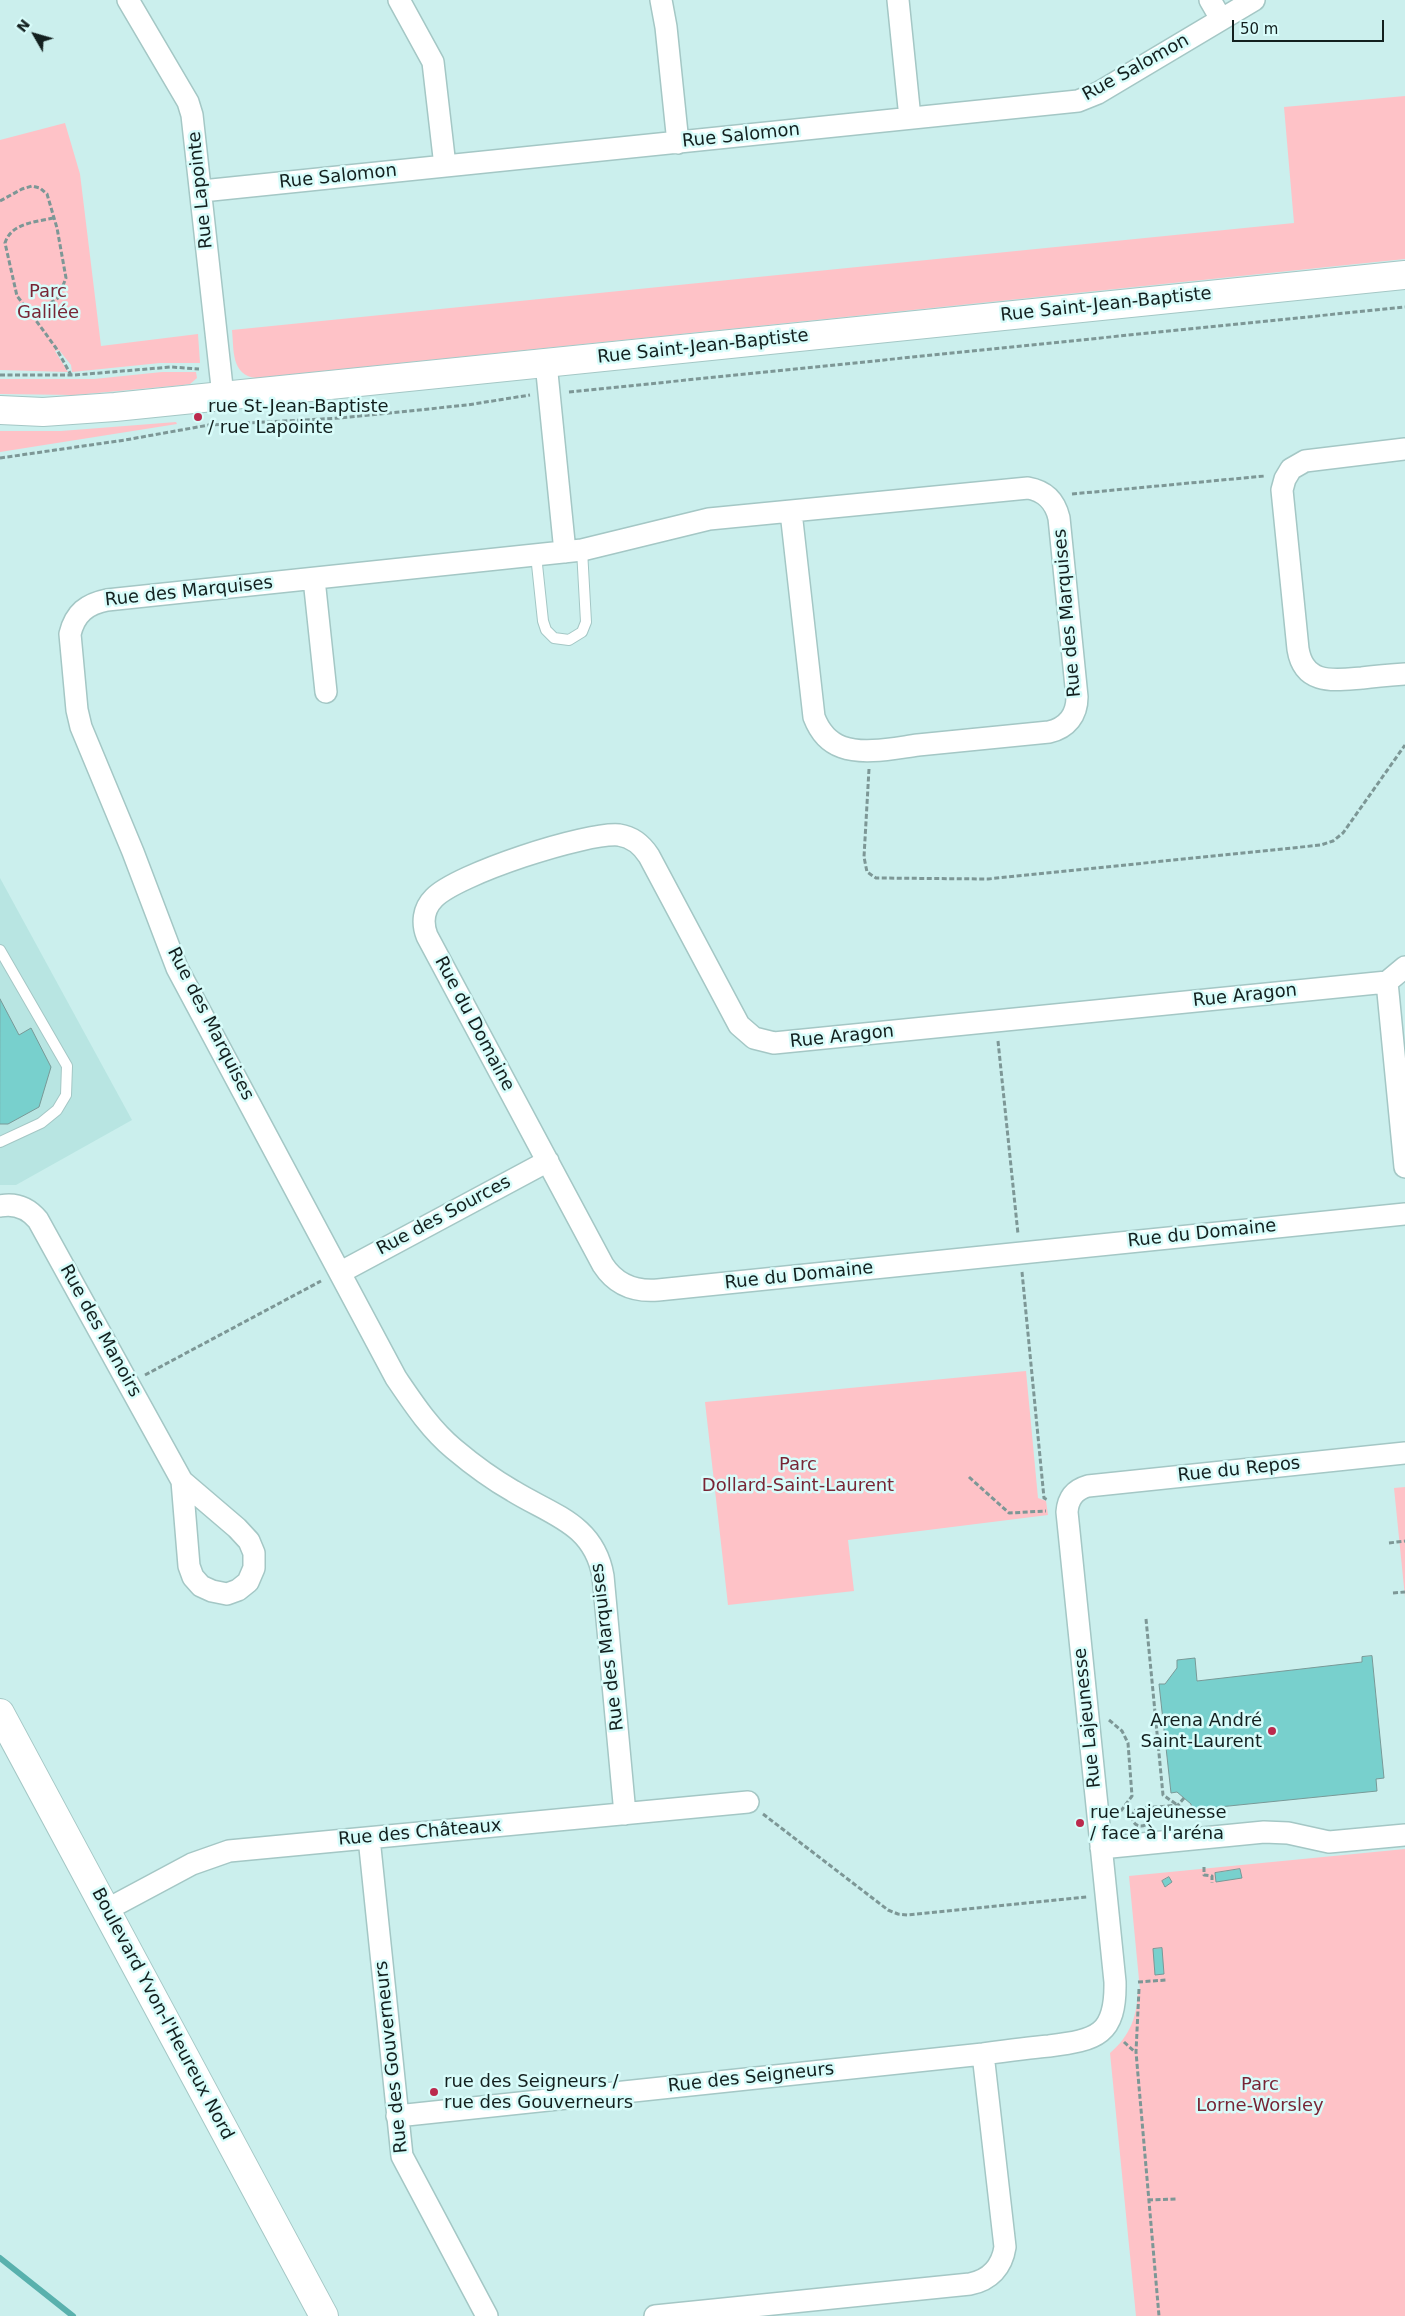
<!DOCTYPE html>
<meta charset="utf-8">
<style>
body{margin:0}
#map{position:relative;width:1405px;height:2316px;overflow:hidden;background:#cbefed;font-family:"DejaVu Sans",sans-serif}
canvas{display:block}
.north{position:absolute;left:10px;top:10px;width:50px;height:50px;-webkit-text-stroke:4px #d8fcfa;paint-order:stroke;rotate:308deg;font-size:14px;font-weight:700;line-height:20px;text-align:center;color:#13201f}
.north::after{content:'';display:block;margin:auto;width:18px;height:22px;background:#13201f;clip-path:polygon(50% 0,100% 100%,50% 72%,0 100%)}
.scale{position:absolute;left:1232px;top:20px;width:152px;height:22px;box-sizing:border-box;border:2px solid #13201f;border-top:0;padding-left:6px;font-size:15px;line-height:18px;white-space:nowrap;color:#13201f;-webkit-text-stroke:4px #d8fcfa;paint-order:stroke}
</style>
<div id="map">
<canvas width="1405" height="2316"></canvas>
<div class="north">N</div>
<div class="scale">50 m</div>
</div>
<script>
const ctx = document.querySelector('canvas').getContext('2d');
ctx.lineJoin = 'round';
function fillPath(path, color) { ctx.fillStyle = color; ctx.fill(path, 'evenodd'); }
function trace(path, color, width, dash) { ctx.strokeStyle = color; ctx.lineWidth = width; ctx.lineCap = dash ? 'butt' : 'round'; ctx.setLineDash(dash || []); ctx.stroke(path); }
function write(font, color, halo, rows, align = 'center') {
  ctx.font = font + ' "DejaVu Sans",sans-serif'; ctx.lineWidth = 5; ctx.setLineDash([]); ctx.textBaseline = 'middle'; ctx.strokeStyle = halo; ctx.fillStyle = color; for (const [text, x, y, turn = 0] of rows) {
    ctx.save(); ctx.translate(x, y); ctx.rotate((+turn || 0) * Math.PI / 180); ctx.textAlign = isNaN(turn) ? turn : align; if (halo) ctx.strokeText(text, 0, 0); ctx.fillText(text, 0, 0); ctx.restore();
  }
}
fillPath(new Path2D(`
 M0,878l132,242 -116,65h-16z`), '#b8e5e2');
fillPath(new Path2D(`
 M1405,96v163l-1149,119c-25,-3 -22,-28 -24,-48l1062,-107 -10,-116z
 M65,123l15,51 21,172 97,-12 2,29h-40l-88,9 -1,-7 -12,-15 -4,1 13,21 -68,-2v-230z
 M162,372h34l1,6 -7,6 -7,1 -108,10 -75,-1v-15h94z
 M176,422l1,2 -177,28v-21h61z
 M1026,1371l12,127 8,3 2,14 -200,25 6,51 -126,14 -23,-203z
 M1405,1487v110l-11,-109z
 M1405,1849v467h-269l-26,-263c20,-17 27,-36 28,-62l2,-1 -11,-114z`), '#fec2c7');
trace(new Path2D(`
 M0,2258l73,58`), '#59b1ad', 6);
const building = new Path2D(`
 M0,999l19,36 12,-7 20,39 -12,40 -31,17h-8z
 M1372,1656l12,122 -8,1 1,12 -168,17 1,2 -18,2 -1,-8 -14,-12 -6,1 -12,-109h6l12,-16v-8l18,-2 2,23 165,-19v-5z
 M1240,1869l2,9 -26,4 -1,-9z
 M1169,1877l3,5 -7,5 -3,-6z
 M1162,1948l2,26 -9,1 -2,-26z`);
fillPath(building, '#78d0cd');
trace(building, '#789997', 1);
const lane = new Path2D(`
 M536,555l7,66 3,9 8,8 15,2 13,-8 4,-10 -4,-72
 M0,950l67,116 -1,29 -9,15 -16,13 -41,19`);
const street = new Path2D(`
 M128,0l60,102 4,13 31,281
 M399,0l34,62 12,104
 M661,0l5,27 12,116
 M898,0l12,118
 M1210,0l11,19
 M202,191l876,-90 20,-8 156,-93
 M546,363l19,189
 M1405,449l-100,12 -14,8 -6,10 -3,11 16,159c6,37 37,31 64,29 15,-2 29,-3 43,-4
 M314,579l12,113
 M1405,967l-18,15 18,185
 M1387,982l-613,61 -20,-5 -15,-13 -90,-169c-7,-11 -17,-19 -30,-21 -33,-3 -162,39 -185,63 -11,11 -12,25 -7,38l176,329c13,20 32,27 55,25l747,-76
 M0,1206c15,-3 28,2 38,14l144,261 55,47 12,13 5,12v15l-6,14 -10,8 -11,4 -15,-3 -11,-5 -8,-9 -4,-11 -7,-85
 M341,1272l207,-111
 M625,1814l-22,-238c-9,-52 -51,-61 -90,-85 -21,-12 -40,-26 -59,-42 -24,-20 -41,-46 -58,-71l-219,-410 -44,-116 -52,-125 -4,-17 -7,-76c5,-21 17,-30 37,-34l475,-50 127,-31 319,-31c17,3 27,13 31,30l18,179c0,18 -10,31 -28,35 -44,4 -87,9 -131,13 -23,3 -54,10 -76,2 -14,-5 -23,-17 -28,-30l-23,-205
 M369,1838l33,318 85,160
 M1101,1848l163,-16 24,1 41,9 76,-7
 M106,1910l86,-46 37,-13 519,-49
 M397,2116l586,-62c22,-3 44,-6 66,-8 48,-6 67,-11 66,-64l-48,-470c1,-13 7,-22 21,-26l317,-33
 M655,2316l315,-32c20,-4 32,-17 35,-37l-22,-193`);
const secondary = new Path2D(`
 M0,410l43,2 72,-5 1290,-132
 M0,1713l324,603`);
trace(lane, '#a4c7c5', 12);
trace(street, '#a4c7c5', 24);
trace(secondary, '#a4c7c5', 30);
trace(new Path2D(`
 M0,201l22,-12 10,-3 8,2 7,6 10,34 9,50 -8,20 -26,17 -15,-19 -12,-53c6,-20 31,-21 48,-25
 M32,315l24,33 15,27
 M0,375h75l96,-8 28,2
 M569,392l836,-85
 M0,458l125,-18 84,-15 132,-7 126,-13 63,-10
 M1072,494l193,-18
 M869,769l-5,88 3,15 9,6 112,1 333,-34 12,-4 10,-8 62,-88
 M998,1041l20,193
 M1022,1272l22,226 4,2
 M145,1375l176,-94
 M969,1477l40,36 37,-2
 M1389,1543l16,-2
 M1393,1593l12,-1
 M1146,1619l17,176 26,18 1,7
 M1109,1720l13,11 6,12 4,53 -14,19
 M1132 1817a9 9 0 1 1 18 0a9 9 0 1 1-18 0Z
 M1145,1808l33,-3 6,-7
 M763,1814l125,96 10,4 10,1 179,-18
 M1204,1867v8l8,1v7
 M1138,1982l28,-2
 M1139,1989l-3,63 23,264
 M1124,2042l11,10
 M1148,2200l28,-1`), '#7d9796', 3, [5, 2.5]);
trace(lane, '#fff', 10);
trace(street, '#fff', 21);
trace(secondary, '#fff', 28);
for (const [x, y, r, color] of [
 [198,417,5,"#bb2a4d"],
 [1272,1731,5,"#bb2a4d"],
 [1080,1823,5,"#bb2a4d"],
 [434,2092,5,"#bb2a4d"]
]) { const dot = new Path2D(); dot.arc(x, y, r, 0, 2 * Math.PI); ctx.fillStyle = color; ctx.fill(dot); trace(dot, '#d8fcfa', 2); }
write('18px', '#13201f', '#d8fcfa', [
 ["Rue Salomon",1136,68,-29],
 ["Rue Salomon",741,136,-6],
 ["Rue Salomon",338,177,-6],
 ["Rue Lapointe",201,190,-96],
 ["Rue Saint-Jean-Baptiste",1106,305,-6],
 ["Rue Saint-Jean-Baptiste",703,347,-6],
 ["Rue des Marquises",189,592,-6],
 ["Rue des Marquises",1068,613,-95],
 ["Rue Aragon",1245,996,-6],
 ["Rue des Marquises",210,1024,63],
 ["Rue du Domaine",474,1024,62],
 ["Rue Aragon",842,1037,-6],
 ["Rue des Sources",444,1216,-28],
 ["Rue du Domaine",1202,1234,-6],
 ["Rue du Domaine",799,1276,-6],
 ["Rue des Manoirs",100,1331,61],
 ["Rue du Repos",1239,1470,-6],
 ["Rue des Marquises",608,1647,-97],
 ["Rue Lajeunesse",1088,1718,-96],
 ["Rue des Châteaux",420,1833,-5],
 ["Boulevard Yvon-l'Heureux Nord",162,2014,62],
 ["Rue des Gouverneurs",392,2057,-96],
 ["Rue des Seigneurs",751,2078,-6]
]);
write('18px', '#782535', '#d8fcfa', [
 ["Parc",48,292],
 ["Galilée",48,313],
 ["Parc",798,1465],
 ["Dollard-Saint-Laurent",798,1486],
 ["Parc",1260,2085],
 ["Lorne-Worsley",1260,2106]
]);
write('18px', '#13201f', '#d8fcfa', [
 ["rue St-Jean-Baptiste",208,407],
 ["/ rue Lapointe",208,428],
 ["Arena André",1262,1721,"right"],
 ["Saint-Laurent",1262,1742,"right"],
 ["rue Lajeunesse",1090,1813],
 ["/ face à l'aréna",1090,1834],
 ["rue des Seigneurs /",444,2082],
 ["rue des Gouverneurs",444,2103]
], 'left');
</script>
